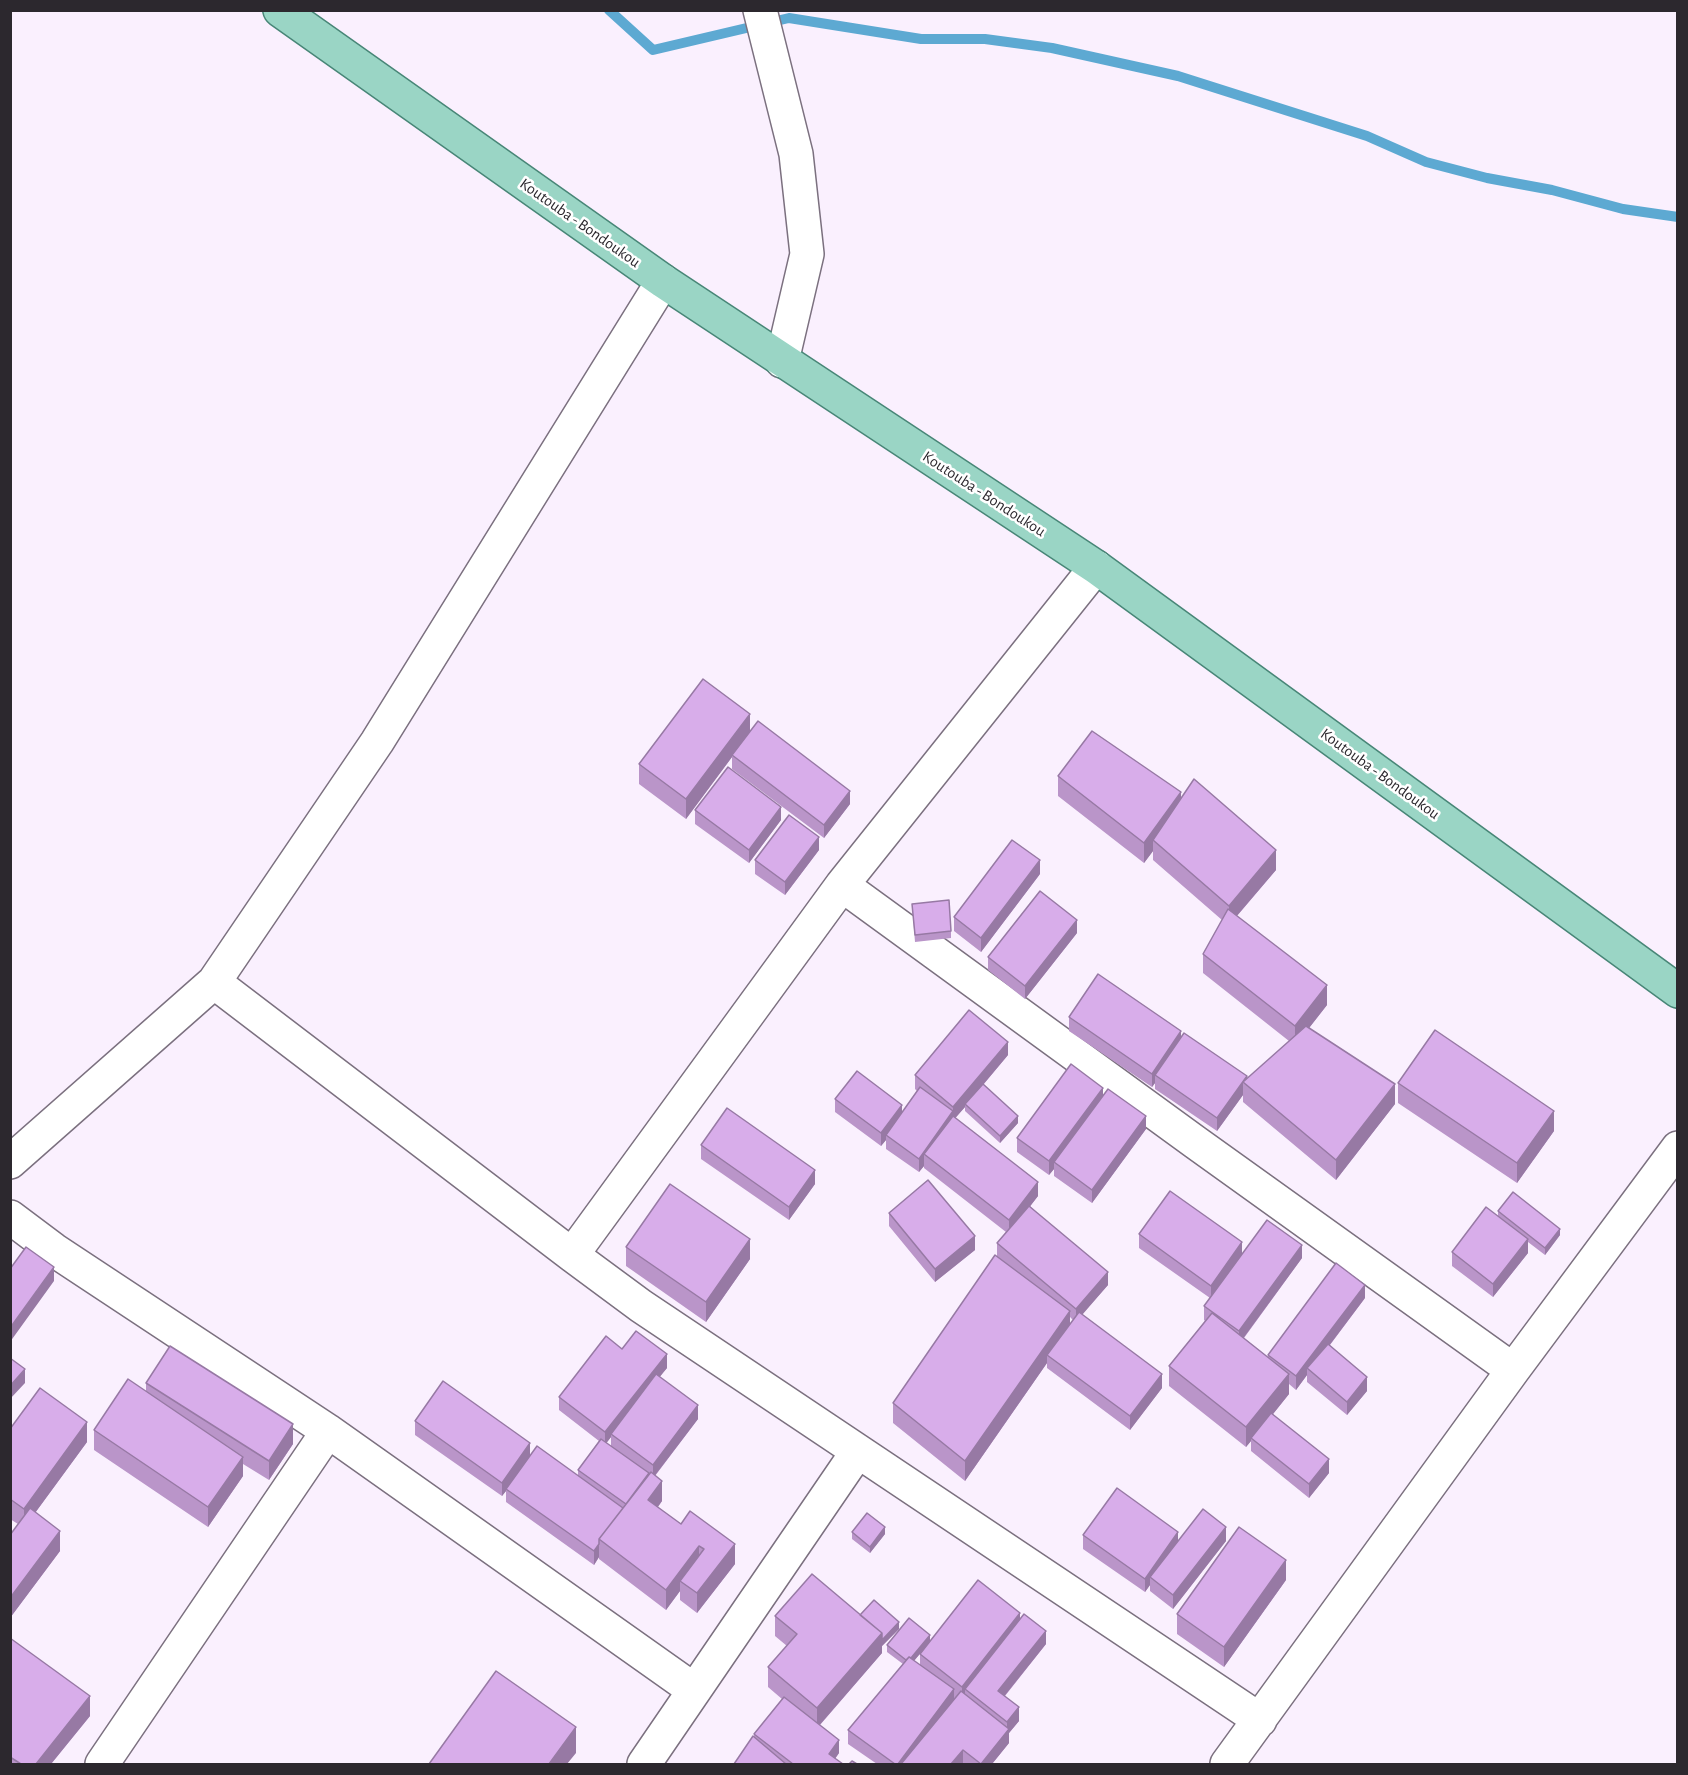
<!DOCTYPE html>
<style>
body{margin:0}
#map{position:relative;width:1688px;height:1775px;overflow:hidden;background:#faf0fe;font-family:"Alegreya Sans",sans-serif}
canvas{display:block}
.frame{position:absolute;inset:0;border:12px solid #2c282e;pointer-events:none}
</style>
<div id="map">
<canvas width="1688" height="1775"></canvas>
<div class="frame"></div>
</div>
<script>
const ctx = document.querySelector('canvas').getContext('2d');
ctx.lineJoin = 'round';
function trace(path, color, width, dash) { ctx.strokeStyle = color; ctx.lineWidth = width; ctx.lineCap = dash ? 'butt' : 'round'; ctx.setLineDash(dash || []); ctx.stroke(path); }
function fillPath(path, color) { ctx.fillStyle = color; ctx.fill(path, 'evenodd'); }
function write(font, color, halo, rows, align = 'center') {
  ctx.font = font + ' "Alegreya Sans",sans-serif'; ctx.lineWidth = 5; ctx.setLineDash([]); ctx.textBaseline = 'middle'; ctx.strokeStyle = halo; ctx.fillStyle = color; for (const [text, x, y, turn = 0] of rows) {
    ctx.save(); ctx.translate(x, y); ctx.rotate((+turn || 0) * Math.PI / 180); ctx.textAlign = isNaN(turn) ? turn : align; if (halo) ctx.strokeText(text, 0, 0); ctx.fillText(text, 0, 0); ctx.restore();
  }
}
trace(new Path2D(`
 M609,10l44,40 136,-32 132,21h64l67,9 126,28 189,60 59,26 61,16 65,12 71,19 55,8`), '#5da9d2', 10);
const street = new Path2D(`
 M760,10l36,144 11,100 -25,107
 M842,885l353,257 318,228
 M214,982l358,273 69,51 619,414
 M10,1162l204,-180 163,-240 286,-461
 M10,1217l44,33 274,181 366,259
 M572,1255l270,-370 254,-318
 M102,1764l226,-333
 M644,1764l214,-313
 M1227,1764l286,-394 165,-222`);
const primary = new Path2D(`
 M280,10l383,271 433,286 582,424`);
trace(street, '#7b707f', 36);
trace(primary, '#488677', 36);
trace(street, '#fff', 33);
trace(primary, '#9ad5c5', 33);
fillPath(new Path2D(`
 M750,732l100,72 -26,34 -92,-69v-12l-46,62 -47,-35v-20z
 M1058,776l123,22 95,72 -39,46 90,89 -18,23 86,76 -59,76 -93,-78v-7l-26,36 -62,-42v-6l-3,4 -83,-56v-14l112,21 66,41 42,-38 -86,-68v-19l19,-34 -69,-60v-9l-9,12 -86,-67z
 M695,810l86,10 -32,43 -54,-39z
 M819,850l-34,45 -30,-21v-14z
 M1040,874l-59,78 -27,-21v-14z
 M912,904l39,27v7l-36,4z
 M1077,933l-52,66 -37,-29v-13z
 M1008,1055l-25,30 35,38 -18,20 -35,-32v-4l-10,11 83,78 -8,10 78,79 -26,29 80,74 -32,42 -83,-62v-5l-82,118 -72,-58v-20l104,-147v-13l9,-11 -82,-64v-2l-5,6 -33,-23v-9l-5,6 -46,-34v-13l67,13 15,-21 -2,-2v-14zM1070,1317l3,3 -3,5z
 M1398,1083l156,48 -37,52 -119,-80z
 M1103,1095l43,34 -54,74 -38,-27v-7l-5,6 -32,-23v-14z
 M701,1145l114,39 -26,36 -88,-61z
 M1498,1211l62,24 -15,20 -17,-13v11l-35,44 -41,-31v-14l46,-35z
 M889,1213l86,37 -40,32 -46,-56z
 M1139,1234l103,20 60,4 -58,80 24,19v-2l97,-57 -35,47 37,46 -20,24 -40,-33v-7l-11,15 -7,-6v10l-16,20 56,59 -20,25 -58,-47v-10l-5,6 -77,-61v-20l36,-45 -1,-1v-14l6,-8 -71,-50z
 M626,1247l124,12 -44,63 -80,-56z
 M622,1349l45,19 -8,9 39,42 -43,57 7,25 -4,6 77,57 -38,49 -17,-13v-9l-14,19 -67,-51v-2l-5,8 -88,-63v-11l-4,5 -87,-61v-14l115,34 48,21v-6l21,-29 -40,-31v-13zM611,1437v10l-5,-4z
 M146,1383l147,61 -24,36 -26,-16v12l-35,51 -114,-77v-20l52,-39z
 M10,1429l77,13 -52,71 25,38 -50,67v-83l8,-11 -8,-5z
 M852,1532l33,2 -15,19 -18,-14z
 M1083,1535l95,6h48l-53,68 -23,-18v-6l-5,7 -62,-43z
 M1286,1580l-62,87 -47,-33v-20z
 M860,1615l39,14 -17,17v7l-62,72 19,28 -4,6 8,5h-109l20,-28v-2l28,-35 -14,-12v-20l19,-21 -12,-10v-20z
 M1020,1618l26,26 -41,52 14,25 -10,12v10l-17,21h-27l-2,-1 -1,1h-85l-29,-20v-14l55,-66 -16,-12v-7l43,-4zM923,1650l-3,4v11l-6,-4z
 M10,1638l80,78 -39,48h-41z`), '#ba95c9');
fillPath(new Path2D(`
 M750,714v20l-18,21v2l-46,62v-20z
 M850,791v13l-26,34v-13z
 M1181,792v19l-28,29v11l-9,12v-20z
 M781,807v13l-32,43v-13z
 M819,837v13l-34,45v-13z
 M1276,850v20l-47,55v-19z
 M1040,860v14l-59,78v-14z
 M1077,920v13l-52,66v-13z
 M1327,985v20l-32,41v-20z
 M1181,1031v13l-26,31v8l-3,4v-13z
 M1008,1042v13l-42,50 -1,-1v3l-41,47v12l-5,6v-13l34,-48v-4z
 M1247,1076v10l-4,-4v13l-26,36v-13z
 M1395,1084v20l-59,76v-20z
 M1103,1088v14l-49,60v7l-5,6v-14z
 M902,1105v14l-16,16v5l-5,6v-13z
 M1554,1111v20l-37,52v-20z
 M1018,1116v7l-18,20v-7z
 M1146,1116v13l-54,74v-13z
 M815,1170v14l-26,36v-13z
 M1038,1182v14l-29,38v-14z
 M1560,1229v6l-15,20v-7z
 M975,1236v14l-40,32v-13z
 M750,1239v20l-44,63v-20z
 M1528,1239v14l-35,44v-13z
 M1242,1242v14l-31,43v-13z
 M1302,1245v13l-63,86v-13z
 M54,1267v14l-44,61v-14z
 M1108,1272v13l-32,37v-13z
 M1365,1285v13l-55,73 -3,-3v7l-11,15v-14z
 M1070,1311v19l-23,25v8l-82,118v-20z
 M667,1354v14l-54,67 -2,-1v3l-6,8v-13z
 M25,1369v14l-15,16v-13z
 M1162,1374v14l-32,42v-14z
 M1289,1374v20l-36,45 -2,-1v3l-5,6v-20z
 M1367,1377v14l-20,24v-13z
 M698,1405v14l-45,59v-13z
 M87,1422v20l-63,86v-19z
 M293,1424v20l-24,36v-19z
 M530,1443v14l-24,32v2l-4,5v-13z
 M243,1457v19l-35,51v-20z
 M1329,1459v14l-20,25v-14z
 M662,1481v20l-14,19v-20z
 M885,1527v7l-15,19v-6z
 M1226,1527v14l-53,68v-14z
 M60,1531v20l-50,67v-20z
 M1178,1532v13l-28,32v8l-5,7v-13z
 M599,1544v13l-5,8v-14z
 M735,1544v20l-38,49v-20z
 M699,1546v20l-19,15v10l-14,19v-20z
 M1286,1560v20l-62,87v-20z
 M1020,1613v13l-55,63v7l-3,4v-13z
 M899,1622v7l-17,17v7l-65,75v-20l65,-75z
 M1046,1631v13l-48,60v-13z
 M930,1635v7l-23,27v-7z
 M954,1689v14l-46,61h-10z
 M90,1696v20l-39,48h-15z
 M1019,1707v14l-10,12v10l-17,21h-11l26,-33v-9z
 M576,1727v26l-9,11h-18z
 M839,1740v13l-8,11 -2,-10z
 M963,1750v13l-1,1h-11z`), '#9779a4');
const building = new Path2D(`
 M703,679l47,35 -64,85 -47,-35z
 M758,721l92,70 -26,34 -92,-70z
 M1092,731l89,61 -37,51 -86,-67z
 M728,767l53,40 -32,43 -54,-40z
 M1194,779l82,71 -47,56 -76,-66z
 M789,815l30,22 -34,45 -30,-22z
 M1012,840l28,20 -59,78 -27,-21z
 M1040,891l37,29 -52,66 -37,-29z
 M949,900l2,31 -36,4 -3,-31z
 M1228,909l99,76 -32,41 -92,-72z
 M1098,974l83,57 -29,43 -83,-57z
 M969,1010l39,32 -55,65 -38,-32z
 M1306,1026l89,58 -59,76 -93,-78z
 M1435,1030l119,81 -37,52 -119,-80z
 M1184,1033l63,43 -30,42 -62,-43z
 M1071,1064l32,24 -54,73 -32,-23z
 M857,1071l45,34 -21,28 -46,-34z
 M983,1084l35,32 -18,20 -35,-32z
 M920,1087l33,24 -34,48 -33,-24z
 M1108,1089l38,27 -54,74 -38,-28z
 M727,1108l88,62 -26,37 -88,-62z
 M953,1116l85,66 -29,38 -85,-66z
 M928,1180l47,56 -40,33 -46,-56z
 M670,1184l80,55 -44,63 -80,-55z
 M1170,1191l72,51 -31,44 -72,-52z
 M1513,1192l47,37 -15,19 -47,-37z
 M1029,1206l79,66 -32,37 -79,-66z
 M1486,1207l42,32 -35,45 -41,-32z
 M1267,1220l35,25 -63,86 -35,-25z
 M26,1247l28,20 -44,61v-59z
 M995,1255l75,56 -105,150 -72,-58z
 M1336,1263l29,22 -69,91 -28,-21z
 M1079,1312l83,62 -32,42 -83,-61z
 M1212,1313l77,61 -43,53 -77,-61z
 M636,1331l31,23 -62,78 -46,-35 47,-61 16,13z
 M1328,1344l39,33 -20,25 -40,-34z
 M170,1346l123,78 -24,37 -123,-78z
 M10,1358l15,11 -15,17z
 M656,1374l42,31 -45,60 -42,-31z
 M128,1379l115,78 -35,50 -114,-77z
 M443,1381l87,62 -28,40 -87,-62z
 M40,1388l47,34 -63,87 -14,-10v-70z
 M1271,1413l58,46 -20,25 -58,-46z
 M601,1439l48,34 -23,31 -48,-34z
 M537,1446l86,62 -24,31v5l-5,7 -88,-62z
 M651,1472l11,9 -14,19 33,24 9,-13 45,33 -38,49 -17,-12 24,-32 -5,-3 -33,44 -67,-51z
 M1117,1488l61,44 -33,47 -62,-44z
 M30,1508l30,23 -50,67v-63z
 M1203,1509l23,18 -53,68 -23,-18z
 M867,1513l18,14 -15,20 -18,-15z
 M1239,1527l47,33 -62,87 -47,-33z
 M812,1574l70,59 -65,75 -49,-41 29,-33 -22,-18z
 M978,1580l42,33 -58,74 -42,-33z
 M874,1600l25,22 -17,18v-7l-22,-18z
 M1024,1614l22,17 -48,60 21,16 -12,15 -42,-33z
 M909,1618l21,17 -19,23 -2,-1 -3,3 -19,-15z
 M10,1638l80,58 -54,68h-15l-11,-7z
 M909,1657l45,32 -56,75h-3l-47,-34z
 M496,1671l80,56 -27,37h-120z
 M961,1691l48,38 -28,35 -18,-14 -12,14h-50z
 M784,1697l55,43 -10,14 14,10h-50l-39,-30z
 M753,1736l33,28h-52z
 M852,1761l5,3h-8z`);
fillPath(building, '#d8adea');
trace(building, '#9779a4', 1.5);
write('16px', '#2c282e', '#fff', [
 ["Koutouba - Bondoukou",580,223,35],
 ["Koutouba - Bondoukou",984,494,33],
 ["Koutouba - Bondoukou",1380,774,36]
]);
</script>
